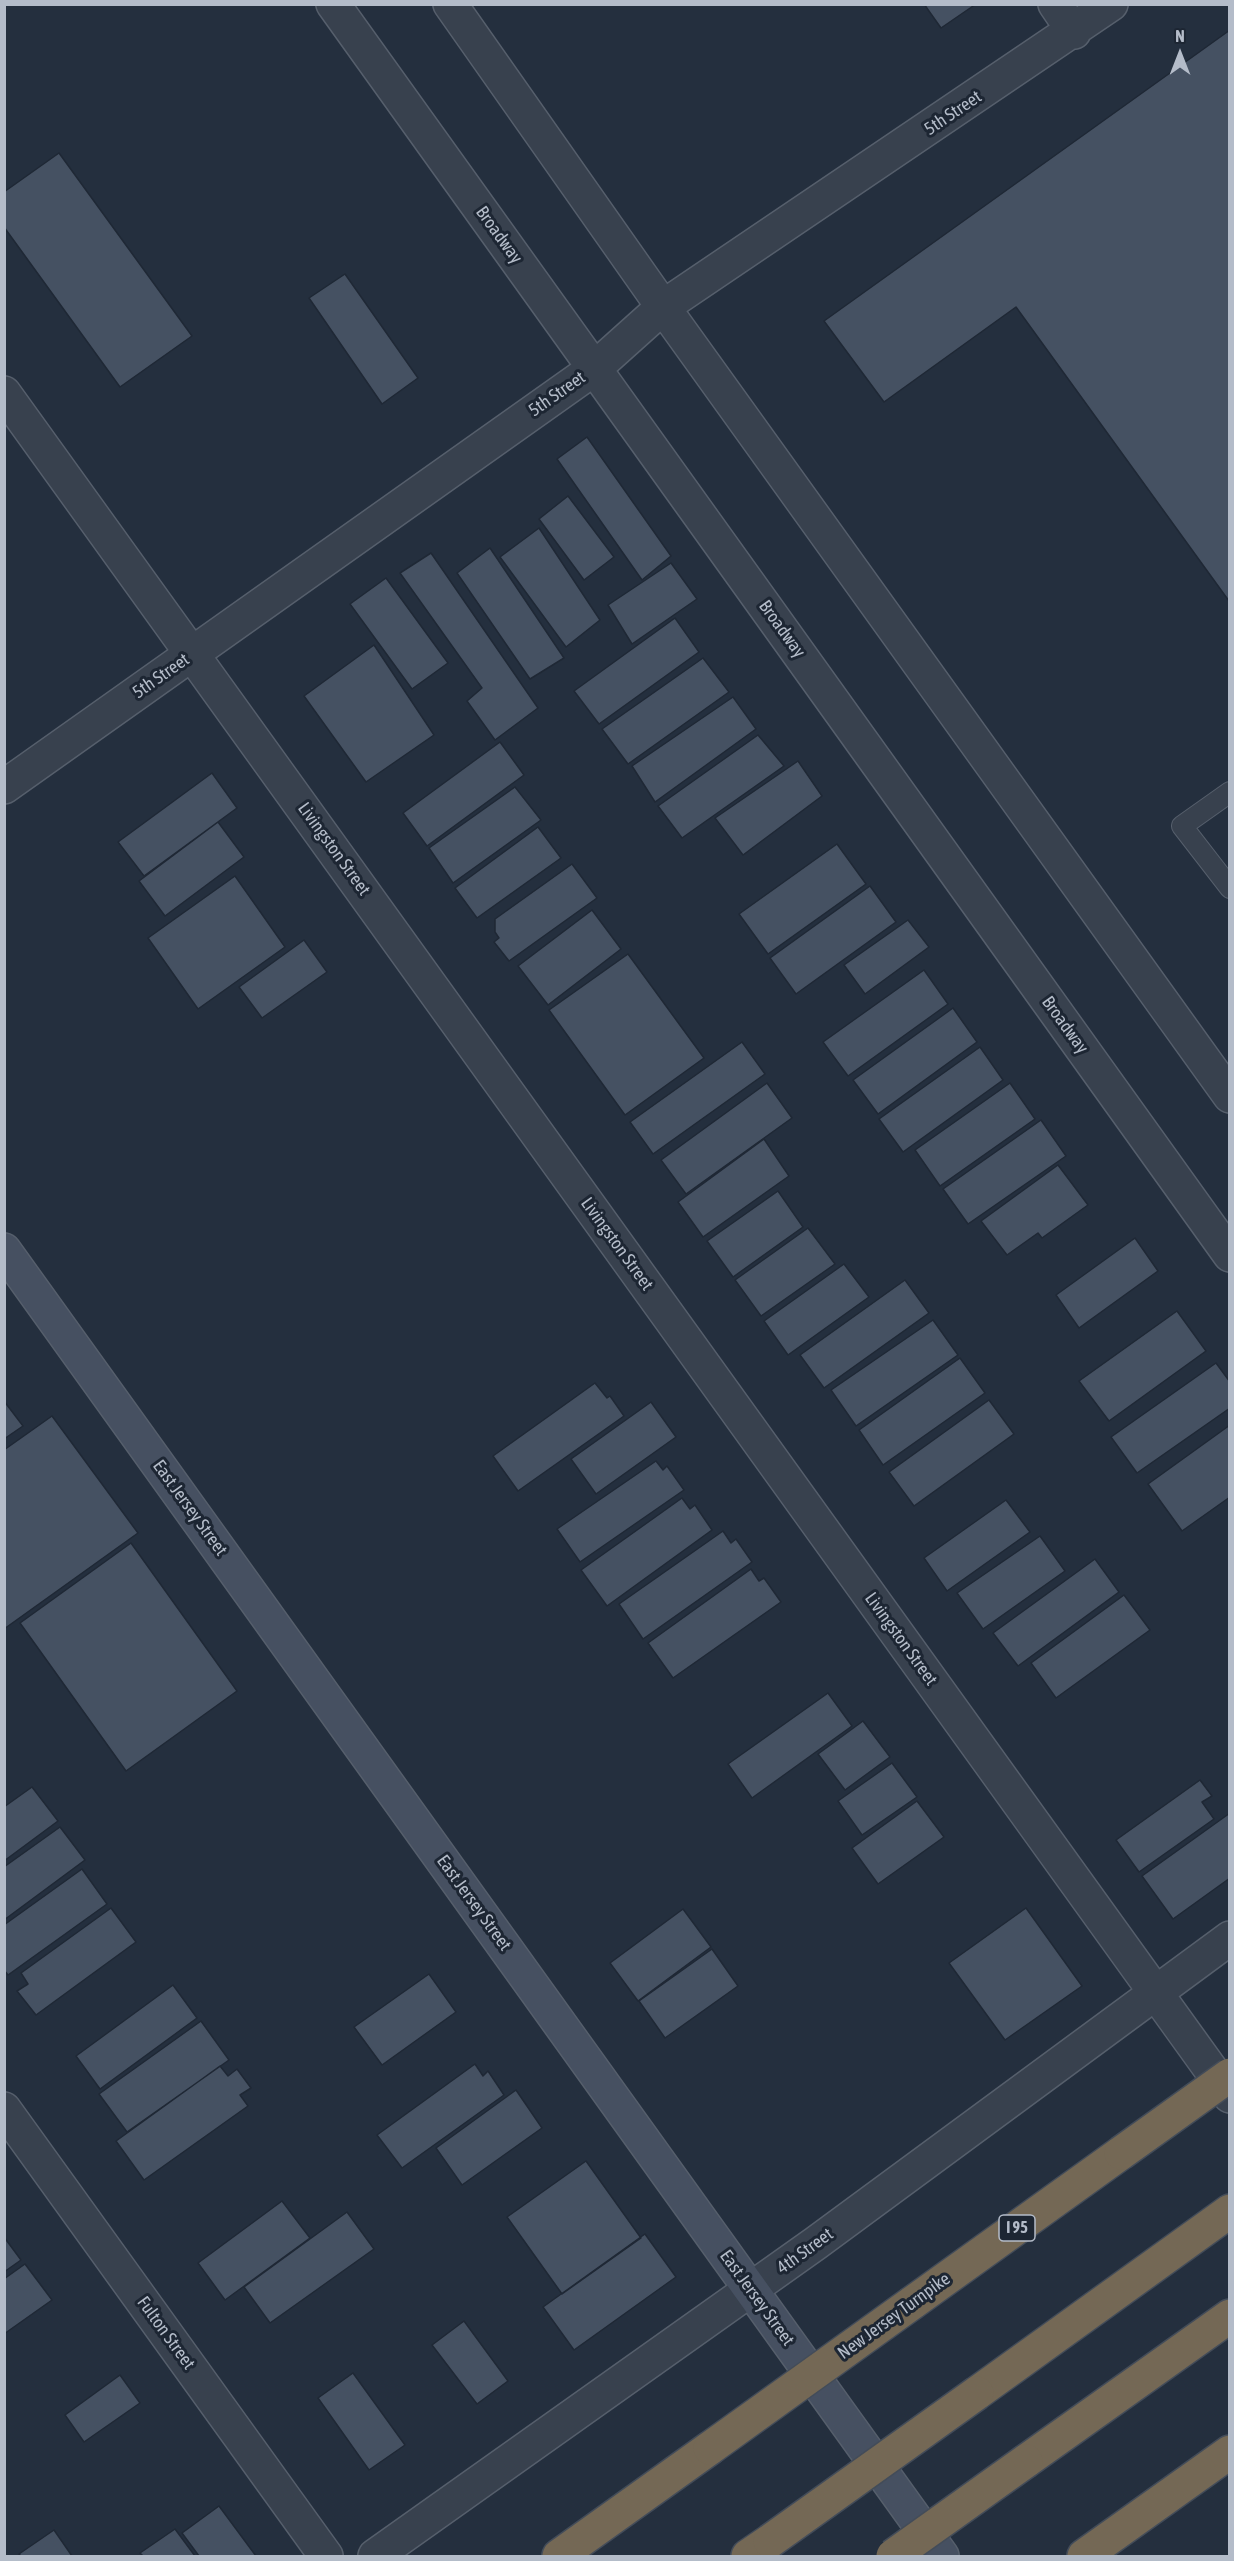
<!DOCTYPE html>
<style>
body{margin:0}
#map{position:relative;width:1234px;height:2561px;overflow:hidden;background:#242f3e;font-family:"Asap Condensed",sans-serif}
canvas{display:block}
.frame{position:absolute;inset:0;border:6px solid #b4bcc9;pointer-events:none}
.north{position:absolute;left:1150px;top:24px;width:60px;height:60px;-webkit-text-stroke:4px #1d2633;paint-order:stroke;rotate:0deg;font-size:16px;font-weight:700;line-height:24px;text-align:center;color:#b4bcc9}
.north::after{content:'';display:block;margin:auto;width:21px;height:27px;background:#b4bcc9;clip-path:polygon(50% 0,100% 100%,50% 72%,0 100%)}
</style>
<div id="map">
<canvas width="1234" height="2561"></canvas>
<div class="frame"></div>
<div class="north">N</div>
</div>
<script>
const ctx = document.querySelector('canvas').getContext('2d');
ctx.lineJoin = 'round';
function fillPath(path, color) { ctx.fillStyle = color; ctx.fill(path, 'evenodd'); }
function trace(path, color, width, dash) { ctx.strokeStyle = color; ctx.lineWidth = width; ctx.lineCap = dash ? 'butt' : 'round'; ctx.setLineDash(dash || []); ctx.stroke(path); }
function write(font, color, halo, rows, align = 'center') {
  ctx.font = font + ' "Asap Condensed",sans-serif'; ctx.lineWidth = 6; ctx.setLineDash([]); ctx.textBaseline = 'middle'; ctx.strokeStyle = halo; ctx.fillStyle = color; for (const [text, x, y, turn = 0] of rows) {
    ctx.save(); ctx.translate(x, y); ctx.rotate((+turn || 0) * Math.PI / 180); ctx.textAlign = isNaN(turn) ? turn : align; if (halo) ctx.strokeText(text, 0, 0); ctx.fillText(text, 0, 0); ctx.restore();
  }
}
const building = new Path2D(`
 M924,4h52l-35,24z
 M1230,30v570l-1,1 -213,-294 -132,95 -60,-81z
 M59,153l133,183 -72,51 -116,-160v-35z
 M345,274l73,104 -36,26 -73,-106z
 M587,437l84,119 -29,24 -85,-121z
 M568,496l46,61 -30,23 -45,-61z
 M539,528l61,92 -34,27 -66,-90z
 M490,548l74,110 -34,21 -73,-106z
 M431,553l107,155 -43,32 -28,-39 15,-13 -82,-115z
 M671,563l26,36 -65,45 -24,-39z
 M386,578l62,85 -36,26 -62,-85z
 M675,618l24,34 -100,72 -25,-33z
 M374,645l60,90 -68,47 -62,-86z
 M703,658l26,34 -101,72 -26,-35z
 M733,697l23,32 -101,73 -23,-36z
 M758,735l26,31 -102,72 -24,-32z
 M500,742l24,33 -97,71 -24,-33z
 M798,761l24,35 -79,59 -28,-37z
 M212,773l25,35 -93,68 -26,-34z
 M515,787l26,33 -88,63 -24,-35z
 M218,822l26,35 -79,59 -26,-35z
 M538,827l23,31 -84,60 -22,-30z
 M837,844l29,40 -98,70 -29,-40z
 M572,864l25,34 -88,63 -15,-19 5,-4 -4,-6v-13z
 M235,876l50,71 -87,62 -50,-71z
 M870,886l26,36 -100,72 -26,-36z
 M592,910l29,39 -73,56 -30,-39z
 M908,920l21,27 -64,47 -21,-29z
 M304,940l23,32 -65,46 -23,-31z
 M628,954l76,104 -79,57 -76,-105z
 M924,970l24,34 -100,72 -25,-34z
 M953,1008l24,34 -99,72 -25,-34z
 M742,1042l23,32 -112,80 -23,-32z
 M980,1047l23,33 -100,72 -24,-33z
 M767,1083l25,35 -106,76 -25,-34z
 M1010,1083l25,36 -95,67 -25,-36z
 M1041,1120l25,36 -98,68 -25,-35z
 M764,1139l25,37 -86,61 -25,-35z
 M1058,1165l30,40 -46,33 -4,-5 -31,22 -26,-34z
 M778,1191l25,36 -70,50 -26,-36z
 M808,1228l27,36 -74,52 -26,-36z
 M1135,1238l23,33 -79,57 -23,-33z
 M844,1264l25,33 -81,58 -24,-34z
 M905,1280l24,33 -105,75 -24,-33z
 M1177,1311l29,40 -97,70 -30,-40z
 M933,1320l25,35 -102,71 -25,-36z
 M960,1358l25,35 -102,72 -24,-35z
 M1216,1363l14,19v26l-93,65 -26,-36z
 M595,1383l12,15 3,-2 14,20 -106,75 -25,-35z
 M989,1400l25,34 -100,72 -25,-34z
 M4,1401l19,25 -19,13z
 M651,1402l25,35 -80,57 -25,-35z
 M52,1416l86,117 -134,96v-179z
 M1230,1425v72l-48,34 -34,-47z
 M656,1461l7,9 4,-4 17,24 -104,72 -23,-33z
 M682,1498l8,11 5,-4 17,25 -105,76 -26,-36z
 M1006,1500l24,32 -83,59 -23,-33z
 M723,1531l8,12 5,-4 16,23 -109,77 -24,-35z
 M1040,1536l25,35 -82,58 -26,-36z
 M131,1543l106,148 -111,80 -106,-148z
 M1095,1559l24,33 -101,74 -25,-33z
 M751,1569l8,12 5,-3 17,24 -108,76 -25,-35z
 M1124,1595l26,35 -94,68 -25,-35z
 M828,1693l24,33 -100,72 -24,-34z
 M863,1721l27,36 -45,33 -27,-36z
 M892,1763l25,34 -55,38 -24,-34z
 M1200,1780l12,16 -10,6 12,17 -75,53 -23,-32z
 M32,1787l26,34 -54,40v-54z
 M917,1801l27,36 -66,47 -26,-36z
 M1230,1813v65l-57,41 -31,-43z
 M60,1827l25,33 -81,60v-53z
 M82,1869l25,35 -99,71 -4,-5v-45z
 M111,1908l25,34 -100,73 -19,-24 11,-7 -7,-11z
 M1026,1908l56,78 -77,54 -56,-77z
 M683,1909l28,38 -73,54 -28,-38z
 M712,1949l26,37 -73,52 -26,-37z
 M429,1974l27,38 -74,53 -28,-38z
 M173,1985l24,33 -97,71 -24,-33z
 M201,2021l28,39 -102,72 -28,-38z
 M475,2064l8,12 5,-5 16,24 -102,73 -25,-33z
 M220,2066l8,10 9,-7 14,19 -11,7 8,11 -104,74 -28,-39z
 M516,2090l26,38 -80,57 -26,-37z
 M586,2161l55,77 -79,56 -55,-77z
 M282,2201l28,37 -85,62 -27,-37z
 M347,2212l27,37 -104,74 -26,-36z
 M645,2234l31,43 -102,73 -31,-43z
 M4,2237l17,23 -17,12z
 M25,2264l27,36 -48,34v-55z
 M464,2321l44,60 -31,23 -45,-59z
 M353,2373l52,72 -36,25 -51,-72z
 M120,2375l20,28 -56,39 -19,-27z
 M219,2506l37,50h-57l-17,-23z
 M175,2529l20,27h-52l-3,-3z
 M54,2530l18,26h-51l-2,-2z`);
fillPath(building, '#455162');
trace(building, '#1f2835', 1.5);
const lane = new Path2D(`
 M1230,792l-48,34 48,62`);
const street = new Path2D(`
 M333,4l897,1251
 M450,4l213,303 567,789
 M1055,4l19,28
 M4,393l1226,1703
 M4,787l591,-419 68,-61 448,-303
 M4,2109l322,447
 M375,2556l441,-313 414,-305`);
const secondary = new Path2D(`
 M4,1250l938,1306`);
const highway = new Path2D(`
 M912,2303l209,-150
 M977,2393l253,-182
 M1026,2461l204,-145
 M559,2556l151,-108
 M748,2556l22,-15
 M1084,2556l146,-104`);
trace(lane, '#565f6c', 22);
trace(street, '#565f6c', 36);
trace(secondary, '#565f6c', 36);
trace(highway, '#434c59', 36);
trace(lane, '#38414e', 20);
trace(street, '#38414e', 33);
trace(secondary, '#465061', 33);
trace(highway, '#746855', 33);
const highwayBridge = new Path2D(`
 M1121,2153l109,-78
 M710,2448l202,-145
 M770,2541l207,-148
 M893,2556l133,-95`);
trace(highwayBridge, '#434c59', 36, []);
trace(highwayBridge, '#746855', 33);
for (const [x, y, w] of [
 [1017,2228,36]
]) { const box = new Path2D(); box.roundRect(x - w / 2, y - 13, w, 26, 4.5); ctx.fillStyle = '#1d2633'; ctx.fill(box); trace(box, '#b4bcc9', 1.5); }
write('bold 16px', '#b4bcc9', null, [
 ["I 95",1017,2228]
]);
write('18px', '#b4bcc9', '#1d2633', [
 ["5th Street",953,113,-34],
 ["Broadway",499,235,54],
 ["5th Street",557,394,-35],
 ["Broadway",782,629,54],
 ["5th Street",161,676,-35],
 ["Livingston Street",334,849,54],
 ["Broadway",1065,1025,54],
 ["Livingston Street",617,1244,54],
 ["East Jersey Street",190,1508,54],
 ["Livingston Street",901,1639,54],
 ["East Jersey Street",474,1903,54],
 ["4th Street",805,2251,-36],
 ["East Jersey Street",757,2298,54],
 ["New Jersey Turnpike",894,2316,-36],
 ["Fulton Street",166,2333,54]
]);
</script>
